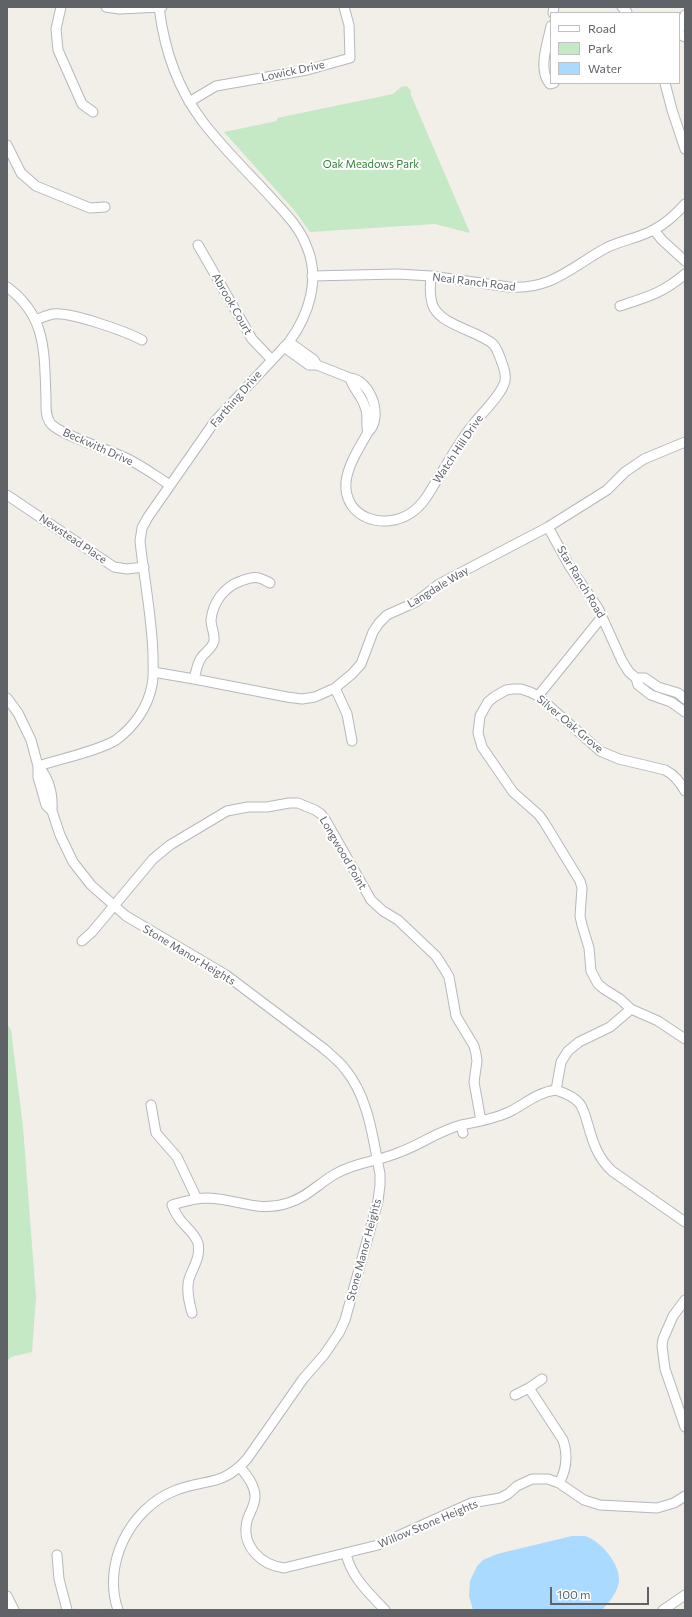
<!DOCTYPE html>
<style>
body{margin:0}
#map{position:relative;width:692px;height:1617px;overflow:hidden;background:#f1efe8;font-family:Commissioner,sans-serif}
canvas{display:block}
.frame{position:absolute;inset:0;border:8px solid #5f6368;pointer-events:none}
.legend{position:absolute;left:550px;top:12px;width:130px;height:72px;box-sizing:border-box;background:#fff;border:1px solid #bfc1c3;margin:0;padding:5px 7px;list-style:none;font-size:12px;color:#5f6368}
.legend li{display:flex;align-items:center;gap:8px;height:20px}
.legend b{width:20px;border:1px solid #bfc1c3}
.scale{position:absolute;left:550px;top:1587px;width:99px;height:18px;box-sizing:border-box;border:2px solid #5f6368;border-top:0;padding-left:5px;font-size:12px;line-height:14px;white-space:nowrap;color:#5f6368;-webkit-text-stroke:3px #fff;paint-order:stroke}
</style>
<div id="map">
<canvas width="692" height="1617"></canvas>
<div class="frame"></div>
<ul class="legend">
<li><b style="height:5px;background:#fff"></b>Road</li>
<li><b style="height:11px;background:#c5e8c5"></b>Park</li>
<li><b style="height:11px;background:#aadaff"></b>Water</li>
</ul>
<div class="scale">100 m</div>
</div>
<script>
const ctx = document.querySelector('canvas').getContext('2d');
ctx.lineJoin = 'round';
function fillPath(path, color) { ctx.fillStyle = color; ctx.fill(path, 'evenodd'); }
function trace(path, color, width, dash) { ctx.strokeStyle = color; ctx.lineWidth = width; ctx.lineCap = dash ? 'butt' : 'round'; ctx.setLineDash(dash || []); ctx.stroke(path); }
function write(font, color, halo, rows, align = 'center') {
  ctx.font = font + ' Commissioner,sans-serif'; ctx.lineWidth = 4; ctx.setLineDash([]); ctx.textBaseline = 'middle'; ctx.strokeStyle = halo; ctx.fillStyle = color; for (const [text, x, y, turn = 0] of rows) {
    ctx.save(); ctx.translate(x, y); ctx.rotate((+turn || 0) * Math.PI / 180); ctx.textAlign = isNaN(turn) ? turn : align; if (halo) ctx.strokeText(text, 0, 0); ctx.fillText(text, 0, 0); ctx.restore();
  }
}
fillPath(new Path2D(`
 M407,86l4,5v4l59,138 -35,-9 -125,8 -16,-22 -70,-78 53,-11v-3l116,-24 8,-7z
 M7,1024l4,6 12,97 13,170 -4,55 -21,5 -4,4z`), '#c5e8c5');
fillPath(new Path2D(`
 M572,1536c4,0 9,0 13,0 15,4 36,29 34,45 -1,11 -10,21 -17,29h-129l-4,-14 1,-15 7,-15 6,-6 14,-6z`), '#aadaff');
const minor = new Path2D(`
 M61,7l-5,22 2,21 24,54 11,8
 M106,7l13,2 43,-2
 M622,7l5,5
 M553,13l1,-6
 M551,26c-3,16 -14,44 -1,58l4,-1
 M679,30l6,-15
 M679,34l6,3
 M665,83l7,27 13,39
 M189,102l27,-16 91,-16 43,-12 -1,-33 -5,-18
 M7,145l14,28 15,13 54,22 15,-1
 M654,230l8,10 23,21
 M198,245l54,94 19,20
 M312,276l85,-2 34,2 78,11c43,3 62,-20 97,-39 16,-8 34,-10 49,-19 12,-6 21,-15 30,-25
 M7,287c40,29 37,66 39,110 0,9 -1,20 5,27 10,11 58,26 75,34 15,7 30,18 44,27
 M620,306c27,-9 43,-13 65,-32
 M35,320c6,-2 12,-5 18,-6 18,-2 72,17 89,26
 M289,342l25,18 3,5
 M284,347l25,18h8l33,13c21,2 34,40 18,54 -8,15 -20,32 -22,50 -3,36 38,49 65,31 12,-8 18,-20 26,-33 12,-19 23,-40 38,-58 9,-11 27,-28 30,-41 1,-6 -1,-13 -3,-18 -2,-6 -5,-15 -9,-19 -15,-13 -49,-18 -59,-36 -5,-9 -4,-22 -3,-32
 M350,378c3,11 12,18 15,29 4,8 0,17 3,25
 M7,495l107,72 13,2 17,-2
 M548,527l22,40 28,41 24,53 7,11 7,6 2,7 13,10 20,7 14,10
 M153,672l41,7 93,18 15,2 13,-2 20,-9 17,-14 9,-10 12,-32 6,-9 8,-8 29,-13 23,-18 109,-57 59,-37 18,-18 19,-13 41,-17
 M636,678h9l13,9 20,6 7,6
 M194,679c2,-7 3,-15 7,-21 4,-6 11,-9 13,-17 1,-7 -3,-14 -3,-21 2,-18 13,-33 30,-39 5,-2 12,-5 18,-3 4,1 7,3 11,5
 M335,688l12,26 5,27
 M538,696l64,-79
 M7,698l11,15 13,27 7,26v11l8,28 6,6 8,24 13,27 18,23 35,31 100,59 97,73c8,7 16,13 22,21 24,29 28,70 35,105v11l-2,16 -33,119 -6,13 -15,22 -21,24 -56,80c-26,29 -42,19 -73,32 -44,18 -72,73 -56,119
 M38,766c22,-7 60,-15 78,-26 18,-13 32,-33 36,-55 2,-9 1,-20 1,-30 -1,-38 -9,-76 -13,-114l2,-13 6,-11 67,-96 74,-79c20,-27 32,-64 17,-97 -6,-16 -18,-29 -30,-42 -24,-27 -51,-52 -73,-81 -26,-34 -39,-73 -44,-115
 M38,766c11,12 15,29 14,45
 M685,791c-5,-9 -10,-16 -20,-21l-46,-11 -19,-8 -62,-55 -8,-4 -9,-3h-8l-7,1 -12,7 -6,5 -8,14 -2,17 4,14 31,45 26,23 5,7 36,59 2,7 -2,28 2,9 7,23 2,23 7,13 6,5 16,10 11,10 27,12 27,18
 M82,941l10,-9 61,-73 17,-14 57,-34 21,-4h19l22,-4h9l17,7 6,4 5,7 45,79 12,11 15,9 38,36 9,14 4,7 7,39 18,30 2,8 1,7 -3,21 7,39
 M556,1090c9,3 19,7 24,14 4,6 6,14 8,21 5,18 10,33 24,46l73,51
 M151,1105l5,28 21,24 20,42
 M461,1125c16,-3 33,-6 48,-13 16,-8 29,-20 47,-22l5,-28 7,-11 11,-9 31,-15 21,-18
 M685,1300l-12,16 -10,23 -1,7 3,23 20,58
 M192,1313c-3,-11 -6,-23 -3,-34 4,-12 12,-22 9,-36 -3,-9 -11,-15 -17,-22 -4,-5 -7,-11 -9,-16 11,-3 23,-7 36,-7 29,1 50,15 80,5 20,-6 32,-21 49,-30 20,-11 43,-12 63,-21 22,-8 38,-21 61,-27l2,8
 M529,1388l34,52c5,15 4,29 -4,43
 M515,1395l14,-7 13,-9
 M240,1467c7,9 15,18 15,30 0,9 -6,16 -8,24 -6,25 14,44 37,47l94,-23 93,-42 29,-5 8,-4 9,-8 15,-7h16l11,4 25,17 16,5 57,3 17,-5 11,-7
 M346,1554c6,24 22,38 39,56
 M57,1555l2,24 8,31
 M7,1596l7,14
 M663,1610l22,-15`);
trace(minor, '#b5b8bc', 11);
trace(minor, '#fff', 9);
write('11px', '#5f6368', '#fff', [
 ["Lowick Drive",293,71,-12],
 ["Neal Ranch Road",474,282,7],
 ["Abrook Court",232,304,60],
 ["Farthing Drive",236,399,-49],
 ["Beckwith Drive",98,447,24],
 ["Watch Hill Drive",458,449,-56],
 ["Newstead Place",73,539,34],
 ["Star Ranch Road",581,582,59],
 ["Langdale Way",438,587,-31],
 ["Silver Oak Grove",570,724,40],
 ["Longwood Point",343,853,60],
 ["Stone Manor Heights",189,955,31],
 ["Stone Manor Heights",364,1250,-75],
 ["Willow Stone Heights",428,1524,-23]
]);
write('11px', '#348238', '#fff', [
 ["Oak Meadows Park",371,164]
]);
</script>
